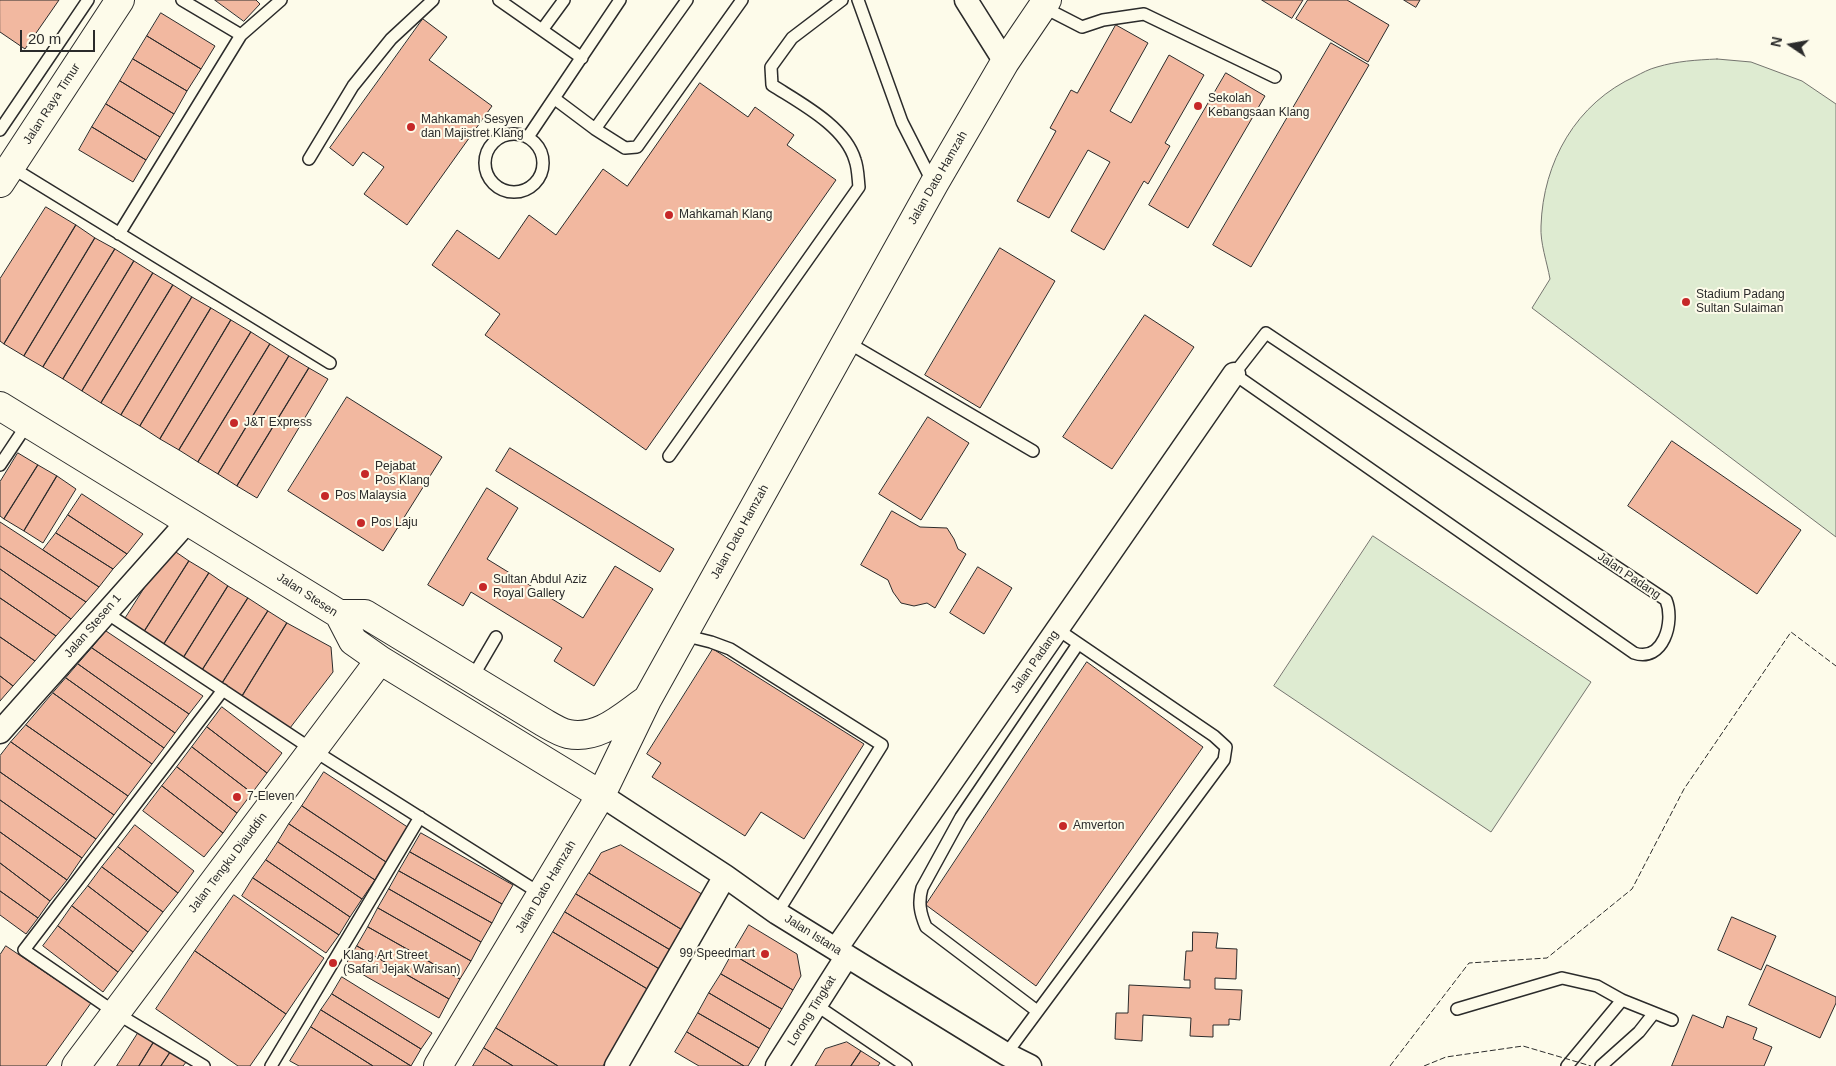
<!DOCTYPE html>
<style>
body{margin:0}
#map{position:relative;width:1836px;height:1066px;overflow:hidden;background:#fdfbea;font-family:Arial,sans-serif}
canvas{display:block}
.north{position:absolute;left:1766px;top:20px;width:50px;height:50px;-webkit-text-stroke:4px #fdfbea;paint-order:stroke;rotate:282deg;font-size:14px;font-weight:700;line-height:20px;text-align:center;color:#2b2b2b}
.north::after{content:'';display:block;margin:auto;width:18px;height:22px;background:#2b2b2b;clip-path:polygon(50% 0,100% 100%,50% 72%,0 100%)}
.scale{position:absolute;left:20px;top:30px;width:75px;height:22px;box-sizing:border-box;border:2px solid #2b2b2b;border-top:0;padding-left:6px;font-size:15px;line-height:18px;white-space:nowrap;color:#2b2b2b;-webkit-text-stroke:4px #fdfbea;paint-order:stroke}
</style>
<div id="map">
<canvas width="1836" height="1066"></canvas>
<div class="north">N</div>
<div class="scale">20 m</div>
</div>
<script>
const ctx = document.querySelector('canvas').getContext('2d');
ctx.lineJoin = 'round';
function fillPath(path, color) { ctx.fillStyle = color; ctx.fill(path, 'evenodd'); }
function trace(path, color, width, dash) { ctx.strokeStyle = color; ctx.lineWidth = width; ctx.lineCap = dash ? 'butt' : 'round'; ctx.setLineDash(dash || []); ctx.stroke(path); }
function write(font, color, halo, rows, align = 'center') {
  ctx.font = font + ' Arial,sans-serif'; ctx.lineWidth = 4; ctx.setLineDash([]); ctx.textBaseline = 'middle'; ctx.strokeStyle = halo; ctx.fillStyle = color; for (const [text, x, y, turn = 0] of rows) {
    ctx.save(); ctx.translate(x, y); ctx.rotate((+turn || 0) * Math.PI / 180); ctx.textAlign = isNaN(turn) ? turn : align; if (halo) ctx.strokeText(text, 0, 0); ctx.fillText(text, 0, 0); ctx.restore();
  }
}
const green = new Path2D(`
 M1717,59l34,3 51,19 34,23v433l-304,-229 18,-29c-3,-17 -10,-36 -9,-53 2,-64 35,-123 95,-150 6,-3 13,-7 21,-9 20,-6 39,-7 60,-8z
 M1373,536l218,146 -100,150 -217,-146z`);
fillPath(green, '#deebd1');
trace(green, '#74746e', 1);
const building = new Path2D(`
 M0,0h59l-34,49 -25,-17z
 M215,0h41l4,4 -16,17z
 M1262,0h41l-11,18z
 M1308,0h39l42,25 -21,37 -72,-43z
 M1404,0h16l-4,7z
 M161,13l54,33 -14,23 -54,-33z
 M423,19l24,18 -18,23 63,46 -85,119 -43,-31 20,-27 -21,-15 -10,14 -23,-18z
 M1116,25l32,18 -38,68 21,12 38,-68 35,20 -39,68 5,3 -22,38 -4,-3 -40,69 -33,-19 39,-69 -22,-12 -39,68 -32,-17 39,-70 -6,-3 21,-38 6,3z
 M147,36l54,33 -14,22 -54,-32z
 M1331,43l38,22 -118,202 -38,-22z
 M133,59l54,32 -13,23 -54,-33z
 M1226,73l39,23 -77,132 -39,-23z
 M120,81l54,33 -14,23 -54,-33z
 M700,83l48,34 7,-10 39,28 -7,10 49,35 -190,270 -161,-115 15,-21 -68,-49 25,-35 42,29 30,-44 27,20 47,-66 24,17z
 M106,104l54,33 -14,23 -54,-33z
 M92,127l54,33 -13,22 -54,-32z
 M46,207l30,18 -72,119 -4,-3v-62z
 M76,225l19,13 -71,118 -20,-12z
 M95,238l20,11 -72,118 -19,-11z
 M1000,248l55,33 -75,127 -55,-33z
 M115,249l19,12 -71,118 -20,-12z
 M134,261l19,12 -71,118 -19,-12z
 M153,273l20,12 -72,118 -19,-12z
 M173,285l19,12 -71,118 -20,-12z
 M192,297l19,11 -71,118 -19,-11z
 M211,308l20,12 -71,119 -20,-13z
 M1145,315l49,32 -82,122 -49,-32z
 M231,320l20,12 -72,118 -19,-11z
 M251,332l19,12 -72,118 -19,-12z
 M270,344l19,12 -71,118 -20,-12z
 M289,356l20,12 -72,118 -19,-12z
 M309,368l19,11 -71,119 -20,-12z
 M347,397l95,60 -59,94 -95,-60z
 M928,417l41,26 -48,77 -42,-26z
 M1672,441l129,89 -44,64 -129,-88z
 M510,448l164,101 -14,23 -164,-101z
 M18,453l20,12 -34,54 -4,-3v-34z
 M38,465l19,11 -33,55 -20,-12z
 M57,476l19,13 -33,54 -19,-12z
 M487,488l31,20 -31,51 96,59 32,-52 38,23 -59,97 -40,-25 8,-13 -91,-56 -8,14 -35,-21z
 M82,494l61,40 -16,20 -59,-39z
 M892,511l28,16 27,1 7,11 4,10 8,5 -31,54 -8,-5 -13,3 -13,-3 -8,-11 -5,-12 -27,-15z
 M68,515l59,39 -14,15 -57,-36z
 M0,522l43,28 56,37 -13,15 -86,-56z
 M56,533l57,36 -14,18 -56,-37z
 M0,546l86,56 -15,17 -71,-50z
 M170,548l19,13 -47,74 -19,-13z
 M189,561l20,12 -47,74 -20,-12z
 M978,567l34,21 -28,46 -34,-21z
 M0,569l71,50 -15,17 -56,-38z
 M209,573l19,13 -46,74 -20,-13z
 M228,586l20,12 -47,74 -19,-12z
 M0,598l56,38 -21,25 -35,-24z
 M248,598l20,13 -47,74 -20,-13z
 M268,611l19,12 -46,75 -20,-13z
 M287,623l44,24 2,25 -43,56 -49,-30z
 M106,631l97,65 -14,18 -97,-66z
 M0,637l35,24 -22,25 -13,-10z
 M92,648l97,66 -14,19 -97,-69z
 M713,649l151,95 -60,95 -43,-27 -16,24 -93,-59 9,-14 -14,-9z
 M1087,662l116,85 -167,239 -110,-81z
 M78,664l97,69 -11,15 -98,-70z
 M0,676l13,10 -13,15z
 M66,678l98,70 -12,16 -99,-71z
 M53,693l99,71 -24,32 -102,-71z
 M222,707l60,46 -15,20 -60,-46z
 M26,725l102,71 -14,19 -103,-73z
 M207,727l60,46 -15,20 -60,-46z
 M11,742l103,73 -18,24 -96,-67v-16z
 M192,747l60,46 -15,20 -60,-46z
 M177,767l60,46 -14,20 -61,-47z
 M0,772l96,67 -14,19 -82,-58z
 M324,772l85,56 -23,34 -84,-56z
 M162,786l61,47 -19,24 -61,-46z
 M0,800l82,58 -15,22 -67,-48z
 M302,806l84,56 -11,18 -86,-56z
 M289,824l86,56 -13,19 -84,-57z
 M135,825l59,46 -16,22 -60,-46z
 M0,832l67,48 -17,21 -50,-38z
 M421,833l92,52 -11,19 -92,-52z
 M278,842l84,57 -12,18 -84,-57z
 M621,845l84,51 -21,35 -95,-58 12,-20z
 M118,847l60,46 -15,19 -61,-45z
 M410,852l92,52 -10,19 -93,-52z
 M266,860l84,57 -11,18 -86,-57z
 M0,863l50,38 -12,17 -38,-27z
 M102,867l61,45 -15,20 -60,-46z
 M399,871l93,52 -11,19 -92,-53z
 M589,873l95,58 -12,20 -96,-57z
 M253,878l86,57 -13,18 -84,-57z
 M88,886l60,46 -15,20 -61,-46z
 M389,889l92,53 -10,19 -93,-53z
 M0,891l38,27 -12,16 -26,-19z
 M576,894l96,57 -11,19 -96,-58z
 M234,895l90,63 -38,56 -91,-63z
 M72,906l61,46 -15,20 -60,-46z
 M378,908l93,53 -11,18 -92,-52z
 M565,912l96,58 -12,20 -96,-58z
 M1732,917l44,19 -15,34 -43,-20z
 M749,925l48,29 4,22 -8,14 -61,-36z
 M58,926l60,46 -15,20 -60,-46z
 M368,927l92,52 -11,20 -92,-53z
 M553,932l96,58 -46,76h-45l-62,-38z
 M1193,932l25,1 -2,15 21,1 -1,30 -21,-1v11l27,1 -2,30 -11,-1v6h-16v12l-23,-1 1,-18 -48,-3 -1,26 -27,-2 1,-26h12l1,-28 61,3v-8h-6l2,-29h6z
 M6,946l85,57 -45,63h-46v-111z
 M357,946l92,53 -10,19 -93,-53z
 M195,951l91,63 -36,52h-12l-82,-57z
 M732,954l61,36 -11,19 -61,-35z
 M1767,965l69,32v6l-16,35 -71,-33z
 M721,974l61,35 -12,20 -61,-36z
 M342,977l90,56 -11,16 -89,-55z
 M709,993l61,36 -11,19 -61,-35z
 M332,994l89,55 -10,17 -90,-56z
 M321,1010l90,56h-38l-62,-39z
 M698,1013l61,35 -11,18h-4l-57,-34z
 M1693,1015l30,13 4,-12 30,12 -4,11 19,8 -8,19h-92z
 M311,1027l62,39h-74l-9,-5z
 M496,1028l62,38h-45l-29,-18z
 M140,1030l15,10 -16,26h-22z
 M687,1032l57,34h-45l-24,-14z
 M155,1040l16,11 -10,15h-22z
 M847,1042l14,9 -10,15h-36l10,-17z
 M484,1048l29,18h-40z
 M171,1051l16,10 -4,5h-22z
 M861,1051l19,12 -2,3h-27z`);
fillPath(building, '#f2b8a0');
trace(building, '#2b2b2b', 1);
const service = new Path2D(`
 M182,0l59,35 40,-35
 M499,0l83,58
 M858,0l44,122 31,61
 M1043,7l39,20 21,-7 41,-6 131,63
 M542,30l22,-30
 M555,99l40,30 30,19 12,-1 105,-147
 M595,129l92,-129
 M0,130l88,-130
 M485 163a29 29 0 1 1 58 0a29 29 0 1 1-58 0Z
 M528,137l92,-137
 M309,159l44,-73 38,-47 42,-39
 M11,167l319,196
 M119,234l122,-199
 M1266,333l400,267c9,22 -3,63 -32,53l-400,-279z
 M847,342l186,109
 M669,456l190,-269c-1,-9 -1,-19 -4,-27 -10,-34 -55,-57 -83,-75l-1,-18 21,-29 50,-38
 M0,465l28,-42
 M105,612l208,138 228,144
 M683,635l28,7 19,7 152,96 -105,168
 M472,678l24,-41
 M816,1005l90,61
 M1457,1009l105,-31 35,8 25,14 50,20
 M1037,1011l-111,-84c-6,-14 -8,-25 -4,-39l39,-71 117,-173
 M1006,1054l218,-294 2,-13 -12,-11 -157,-107
 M204,1066l-88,-53 -92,-63 199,-260
 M271,1066l149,-249
 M1567,1066l55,-66
 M1601,1066l38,-34 15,-19`);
const minor = new Path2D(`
 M966,0l39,62
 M0,732l188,-211
 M601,795l124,81 52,37 229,141 24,12
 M836,949l398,-575
 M616,1066l109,-190
 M777,1066l70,-110`);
const secondary = new Path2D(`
 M0,183l120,-183
 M0,406l339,208 14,27 27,19 221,135
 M339,614h26l178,108c7,4 16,10 25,12 30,6 53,-16 77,-33
 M76,1066l304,-406
 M438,1066l163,-271 46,-95 287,-516 71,-122 42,-62`);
trace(service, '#2b2b2b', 14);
trace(minor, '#2b2b2b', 25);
trace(secondary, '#2b2b2b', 30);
trace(service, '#fdfbea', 11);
trace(minor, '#fdfbea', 22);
trace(secondary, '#fdfbea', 28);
trace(new Path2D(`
 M1390,1066l79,-103 78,-5 85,-69 52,-100 107,-157 45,34
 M1424,1066l22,-9 77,-11 68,20`), '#2b2b2b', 1, [6, 2.5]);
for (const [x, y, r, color] of [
 [1198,106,5,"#c62828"],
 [411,127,5,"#c62828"],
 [669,215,5,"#c62828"],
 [1686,302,5,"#c62828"],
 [234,423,5,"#c62828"],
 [365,474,5,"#c62828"],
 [325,496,5,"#c62828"],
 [361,523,5,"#c62828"],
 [483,587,5,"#c62828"],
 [237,797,5,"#c62828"],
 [1063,826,5,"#c62828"],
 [765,954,5,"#c62828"],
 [333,963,5,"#c62828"]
]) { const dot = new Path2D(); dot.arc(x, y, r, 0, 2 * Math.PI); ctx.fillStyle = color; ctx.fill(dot); trace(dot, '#fdfbea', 2); }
write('12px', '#2b2b2b', '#fdfbea', [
 ["Sekolah",1208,99],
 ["Kebangsaan Klang",1208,113],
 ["Mahkamah Sesyen",421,120],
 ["dan Majistret Klang",421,134],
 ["Mahkamah Klang",679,215],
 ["Stadium Padang",1696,295],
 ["Sultan Sulaiman",1696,309],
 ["J&T Express",244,423],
 ["Pejabat",375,467],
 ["Pos Klang",375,481],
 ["Pos Malaysia",335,496],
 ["Pos Laju",371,523],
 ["Sultan Abdul Aziz",493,580],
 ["Royal Gallery",493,594],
 ["7-Eleven",247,797],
 ["Amverton",1073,826],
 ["99 Speedmart",755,954,"right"],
 ["Klang Art Street",343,956],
 ["(Safari Jejak Warisan)",343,970]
], 'left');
write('12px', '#2b2b2b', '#fdfbea', [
 ["Jalan Raya Timur",52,104,-57],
 ["Jalan Dato Hamzah",938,178,-60],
 ["Jalan Dato Hamzah",740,532,-61],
 ["Jalan Padang",1629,576,34],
 ["Jalan Stesen",307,595,33],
 ["Jalan Stesen 1",93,626,-49],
 ["Jalan Padang",1035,662,-55],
 ["Jalan Tengku Diauddin",228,863,-53],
 ["Jalan Dato Hamzah",546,887,-59],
 ["Jalan Istana",813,935,32],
 ["Lorong Tingkat",812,1011,-58]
]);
</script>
